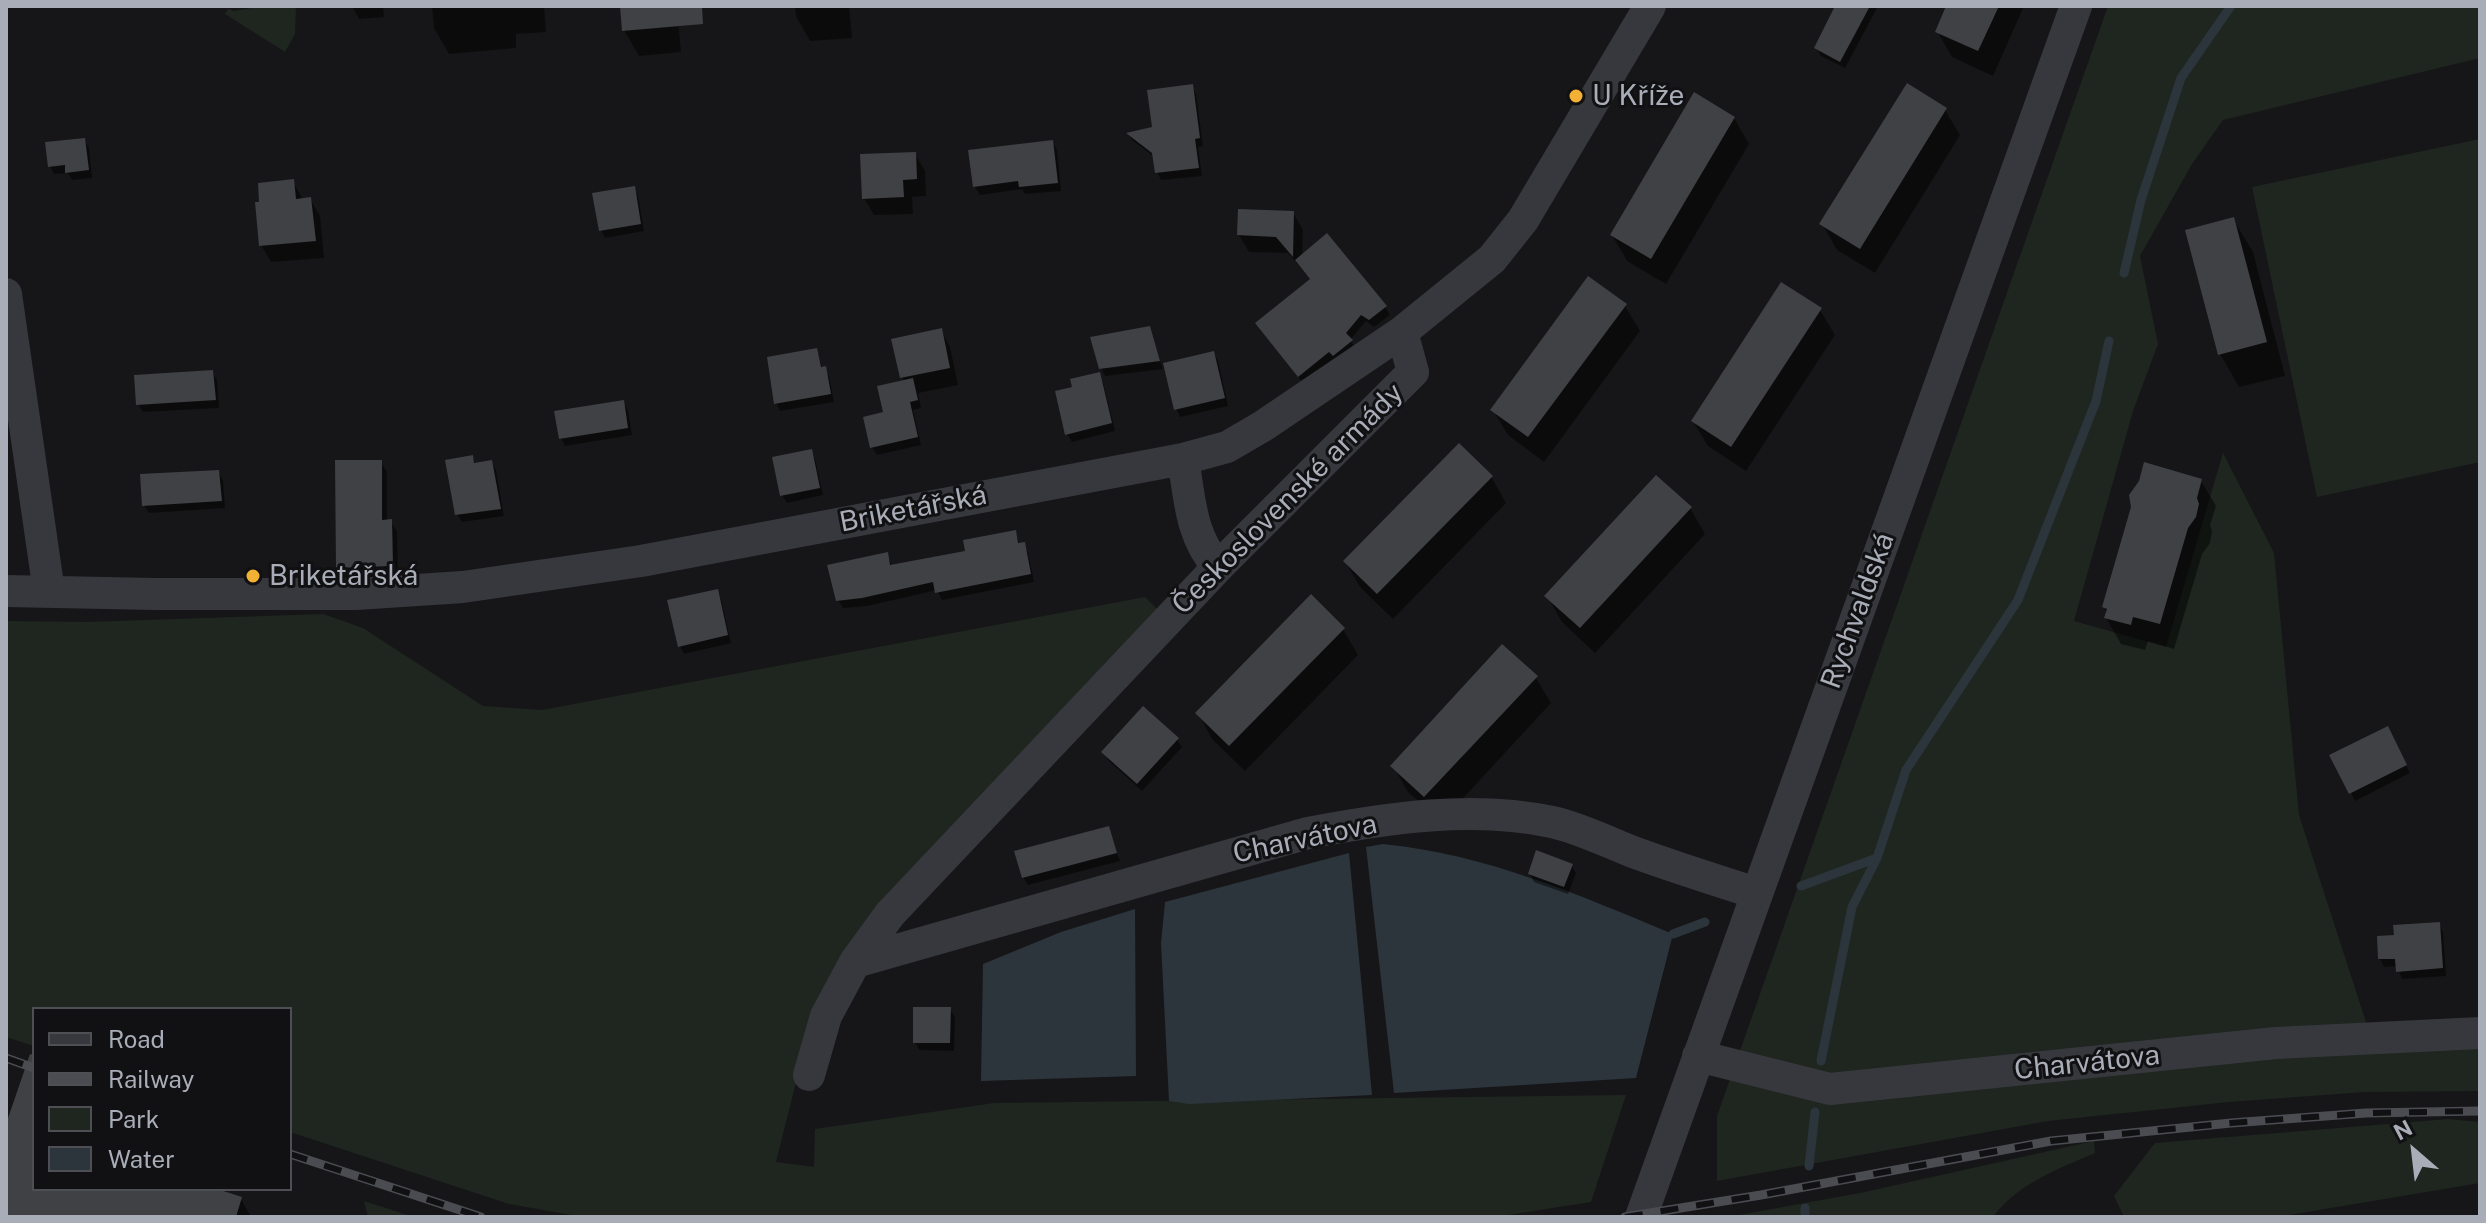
<!DOCTYPE html>
<meta charset="utf-8">
<style>
body{margin:0}
#map{position:relative;width:2486px;height:1223px;overflow:hidden;background:#161618;font-family:"Public Sans",sans-serif}
canvas{display:block}
.frame{position:absolute;inset:0;border:8px solid #a8adb8;pointer-events:none}
.legend{position:absolute;left:32px;top:1007px;width:260px;height:184px;box-sizing:border-box;background:#111113;border:2px solid #4d4f55;margin:0;padding:10px 14px;list-style:none;font-size:24px;color:#a8adb8}
.legend li{display:flex;align-items:center;gap:16px;height:40px}
.legend b{width:40px;border:2px solid #4d4f55}
.north{position:absolute;left:2374px;top:1111px;width:80px;height:80px;-webkit-text-stroke:6px #111113;paint-order:stroke;rotate:332deg;font-size:22px;font-weight:700;line-height:32px;text-align:center;color:#a8adb8}
.north::after{content:'';display:block;margin:auto;width:28px;height:36px;background:#a8adb8;clip-path:polygon(50% 0,100% 100%,50% 72%,0 100%)}
</style>
<div id="map">
<canvas width="2486" height="1223"></canvas>
<div class="frame"></div>
<ul class="legend">
<li><b style="height:10px;background:#37383d"></b>Road</li>
<li><b style="height:10px;background:#4a4c52"></b>Railway</li>
<li><b style="height:22px;background:#1e261f"></b>Park</li>
<li><b style="height:22px;background:#2c353c"></b>Water</li>
</ul>
<div class="north">N</div>
</div>
<script>
const ctx = document.querySelector('canvas').getContext('2d');
ctx.lineJoin = 'round';
function fillPath(path, color) { ctx.fillStyle = color; ctx.fill(path, 'evenodd'); }
function trace(path, color, width, dash) { ctx.strokeStyle = color; ctx.lineWidth = width; ctx.lineCap = dash ? 'butt' : 'round'; ctx.setLineDash(dash || []); ctx.stroke(path); }
function write(font, color, halo, rows, align = 'center') {
  ctx.font = font + ' "Public Sans",sans-serif'; ctx.lineWidth = 6; ctx.setLineDash([]); ctx.textBaseline = 'middle'; ctx.strokeStyle = halo; ctx.fillStyle = color; for (const [text, x, y, turn = 0] of rows) {
    ctx.save(); ctx.translate(x, y); ctx.rotate((+turn || 0) * Math.PI / 180); ctx.textAlign = isNaN(turn) ? turn : align; if (halo) ctx.strokeText(text, 0, 0); ctx.fillText(text, 0, 0); ctx.restore();
  }
}
fillPath(new Path2D(`
 M263,6h33l-1,28 -10,18 -60,-38 3,-5 6,2z
 M2108,6h372v52l-257,62 -31,44 -52,92 18,88 -25,67 -59,210 92,26 57,-194 51,100 25,262 76,235 105,-4v45l-115,1 -136,10 -181,19 -331,60v-65z
 M2480,139v323l-163,35 -65,-310z
 M1145,597l15,15 -299,316 -55,115 -30,119 38,5 1,-38 179,-26 632,-8 -35,107 -96,15h-912l-74,-13 -219,-72v-123h-256v37l-28,-9v-416l81,1 236,-8 40,14 120,78 59,4z
 M2448,1119l32,3v61l-203,34h-153l-10,-21 41,-53z
 M2094,1141l1,12c-37,16 -78,31 -102,64h-265l132,-24z
 M364,1201l50,16h-46z`), '#1e261f');
fillPath(new Path2D(`
 M1383,844c103,10 196,51 290,90l-37,144 -242,15 -28,-246z
 M1349,853l23,242 -183,9 -20,-3 -8,-158 4,-41z
 M1135,909l1,167 -155,5 2,-117 78,-32z`), '#2c353c');
fillPath(new Path2D(`
 M352,6h31l1,11 -25,2z
 M432,6h112l2,26 -30,2v14l-67,6 -15,-26z
 M622,6h55l4,46 -42,4 -15,-26z
 M795,6h54l3,32 -42,3 -14,-25z
 M1838,6h40l-33,62 -24,-12 -5,-8z
 M1948,6h76l-31,70 -41,-19 -15,-26z
 M1192,86l4,8 7,52 -5,1 4,29 -41,4 -4,-8 -2,-15 -22,-16 -4,-6 25,-6z
 M1945,110l15,25 -85,138 -38,-23 -15,-26z
 M1734,118l15,26 -83,140 -39,-23 -15,-26z
 M84,140l5,8 3,30 -20,2 -4,-7 -14,1 -4,-8z
 M1052,142l5,8 4,41 -36,3 -3,-5 -42,6 -5,-8z
 M915,154l10,17 1,25 -14,1 1,17 -39,1 -10,-17z
 M293,182l10,18 7,-1 10,17 4,42 -53,4 -10,-17z
 M634,188l4,8 6,35 -39,7 -4,-8z
 M1293,213l10,17 -1,26 83,51 5,8 -16,12 -8,-6 -16,19 6,9 -53,34 -46,-59 55,-43 -24,-28 -39,-1 -10,-17z
 M2233,219l20,33 32,124 -46,11 -19,-33z
 M1625,306l15,25 -96,131 -36,-27 -15,-25z
 M1820,310l15,25 -89,136 -38,-25 -15,-25z
 M1149,328l14,41 -58,7 -4,-8z
 M941,330l9,17 8,38 -40,8 3,15 -8,2 8,35 -44,10 -5,-8 33,-65 -3,-5z
 M816,350l7,19 6,7 5,26 -54,9 -4,-8z
 M1214,353l4,8 10,45 -48,11 -4,-8z
 M212,372l5,8 2,28 -76,4 -5,-8z
 M1099,374l4,8 12,49 -43,11 -5,-8 7,-45z
 M623,402l5,8 4,25 -67,11 -4,-8z
 M1459,446l33,32 14,25 -113,116 -33,-32 -15,-26z
 M811,451l4,8 8,36 -36,8 -5,-8z
 M472,457l4,8 15,-3 5,8 8,46 -42,6 -5,-8z
 M381,462l6,10v49h4l6,11 1,44 -54,2 -6,-10z
 M218,472l5,8 2,28 -76,5 -5,-8z
 M2201,481l15,25 -6,19 2,6 -2,12 -8,11 -28,95 -26,-8 -3,9 -24,-6 -15,-26 2,-4 -4,-7 29,-99z
 M1690,508l15,26 -110,119 -33,-31 -15,-26z
 M1015,532l5,13 4,-1 4,8 6,30 -92,18 -5,-10 -70,16 -24,2 -5,-8 49,-46 5,12 76,-14z
 M717,591l4,8 10,44 -47,11 -4,-8z
 M1343,629l15,26 -113,116 -33,-32 -14,-26z
 M1536,678l15,25 -109,118 -34,-29 -15,-26z
 M2392,737l18,36 -55,28 -23,-45z
 M1177,740l5,7 -40,44 -34,-31 -5,-8z
 M1108,828l12,33 -92,24 -5,-8z
 M1571,865l5,8 -8,21 -34,-12 -4,-8z
 M2439,924l4,8 3,44 -44,3 -5,-13 -13,1 -4,-8 16,-22z
 M950,1009l5,8 -1,34 -35,-1 -4,-8z
 M34,1097v92h185l-1,2 23,8 10,18h-245v-97l3,1z`), '#0007');
trace(new Path2D(`
 M2124,273l17,-73 40,-122 50,-72
 M1801,886l76,-28
 M1673,934l32,-12
 M1821,1061l31,-154 25,-49 29,-88 112,-170 78,-199 13,-60
 M1809,1166l6,-54
 M1805,1208v9`), '#2c353c', 9);
fillPath(new Path2D(`
 M620,6h82l1,18 -81,7z
 M1835,6h35l-30,56 -26,-14z
 M1946,6h53l-21,45 -43,-19z
 M1907,83l40,25 -87,141 -41,-25z
 M1193,84l7,54 -5,1 4,29 -44,5 -3,-20 -26,-20 26,-6 -5,-37z
 M1694,92l41,25 -84,142 -41,-24z
 M85,138l4,32 -24,3v-8l-17,2 -3,-25z
 M1053,140l5,43 -39,4 -1,-6 -45,6 -5,-37z
 M916,152l1,27 -14,1 1,17 -42,2 -2,-45z
 M294,179l2,20 15,-2 5,44 -57,5 -4,-44h4l-1,-19z
 M635,186l6,38 -42,7 -7,-38z
 M1238,209l56,2 -1,46 -17,-20 -39,-2z
 M2234,217l33,125 -49,13 -33,-125z
 M1327,233l60,73 -18,14 -8,-5 -15,18 7,7 -20,16 -4,-4 -31,25 -43,-54 55,-44 -15,-19z
 M1588,276l39,28 -99,133 -38,-27z
 M1781,282l41,26 -91,139 -40,-26z
 M1150,326l10,35 -61,8 -9,-32z
 M942,328l8,40 -50,10 -9,-39z
 M817,348l4,19 5,-1 5,28 -57,10 -7,-47z
 M1214,351l11,47 -51,12 -11,-47z
 M213,370l3,30 -80,5 -2,-30z
 M1100,372l12,51 -47,12 -10,-44 17,-4 -2,-8z
 M913,378l5,22 -8,2 8,35 -48,11 -7,-31 20,-5 -6,-26z
 M624,400l4,28 -69,11 -5,-28z
 M1459,443l34,33 -116,118 -34,-33z
 M812,449l8,39 -40,8 -8,-39z
 M473,455l1,8 18,-3 9,49 -46,6 -10,-55z
 M335,460h47v60l10,-1 1,47 -57,2z
 M2144,462l58,17 -5,19 2,6 -3,13 -8,11 -28,96 -27,-7 -2,8 -27,-7 3,-9 -5,-2 29,-100 -2,-12 10,-14z
 M219,470l3,31 -80,5 -2,-32z
 M1656,475l36,32 -112,121 -36,-32z
 M1016,530l2,13 7,-1 6,32 -96,19 -2,-11 -71,16 -26,3 -9,-36 61,-13 2,13 75,-14 -2,-11z
 M718,589l10,46 -50,12 -11,-47z
 M1311,594l34,34 -116,118 -34,-33z
 M1502,644l36,32 -114,121 -34,-31z
 M1143,706l36,32 -42,46 -36,-32z
 M2388,726l19,39 -58,29 -20,-39z
 M1109,826l8,27 -95,25 -8,-27z
 M1536,850l37,14 -9,23 -36,-13z
 M2440,922l3,46 -47,4 -1,-13h-17l-1,-23 17,-1 -1,-10z
 M913,1007h38l-1,36h-37z
 M30,1054l4,1v134h183l25,8 -6,20h-230v-93z`), '#404145');
trace(new Path2D(`
 M6,294l43,298
 M1183,459c7,39 7,77 35,108
 M6,591l149,3h201l107,-7 178,-26 542,-102 44,-12 36,-21 139,-94 90,-73 31,-39 127,-214
 M855,962l453,-129c79,-15 165,-28 244,-11 28,6 55,20 81,30 41,15 82,28 123,41
 M1698,1056l132,33 446,-46 204,-10
 M809,1075l17,-59 29,-54 35,-48 328,-347 195,-195 -11,-40
 M1641,1217l435,-1211`), '#37383d', 32);
const rail = new Path2D(`
 M6,1058l28,10
 M290,1154l191,63
 M1625,1217l136,-22 290,-54 180,-18 135,-10 114,-2`);
trace(rail, '#4a4c52', 9);
trace(rail, '#111113', 6, [18]);
for (const [x, y, r, color] of [
 [1576,96,8,"#f2b134"],
 [253,576,8,"#f2b134"]
]) { const dot = new Path2D(); dot.arc(x, y, r, 0, 2 * Math.PI); ctx.fillStyle = color; ctx.fill(dot); trace(dot, '#111113', 3); }
write('28px', '#a8adb8', '#111113', [
 ["U Kříže",1592,96],
 ["Briketářská",269,576]
], 'left');
write('28px', '#a8adb8', '#111113', [
 ["Československé armády",1288,499,-45],
 ["Briketářská",913,509,-11],
 ["Rychvaldská",1858,611,-70],
 ["Charvátova",1305,839,-12],
 ["Charvátova",2087,1063,-6]
]);
</script>
